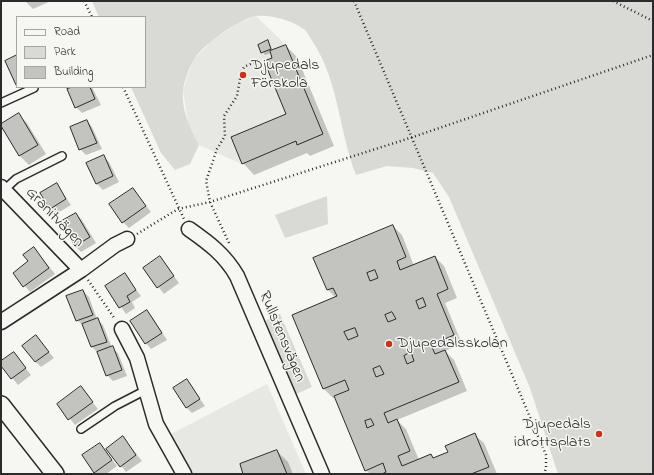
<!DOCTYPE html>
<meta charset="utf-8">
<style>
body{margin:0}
#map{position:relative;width:654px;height:475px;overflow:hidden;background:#f6f6f2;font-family:"Indie Flower",sans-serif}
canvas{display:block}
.frame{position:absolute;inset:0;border:2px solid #2b2b2b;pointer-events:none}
.legend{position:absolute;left:16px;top:16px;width:130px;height:72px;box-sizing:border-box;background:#f6f6f2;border:1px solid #a5a5a2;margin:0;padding:5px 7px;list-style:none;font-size:12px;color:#2b2b2b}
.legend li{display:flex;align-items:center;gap:8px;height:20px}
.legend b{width:20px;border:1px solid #a5a5a2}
</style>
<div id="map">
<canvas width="654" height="475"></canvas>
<div class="frame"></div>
<ul class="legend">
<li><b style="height:5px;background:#f6f6f2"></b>Road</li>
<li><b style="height:11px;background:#d9d9d5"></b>Park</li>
<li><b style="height:11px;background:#c3c3c0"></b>Building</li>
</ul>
</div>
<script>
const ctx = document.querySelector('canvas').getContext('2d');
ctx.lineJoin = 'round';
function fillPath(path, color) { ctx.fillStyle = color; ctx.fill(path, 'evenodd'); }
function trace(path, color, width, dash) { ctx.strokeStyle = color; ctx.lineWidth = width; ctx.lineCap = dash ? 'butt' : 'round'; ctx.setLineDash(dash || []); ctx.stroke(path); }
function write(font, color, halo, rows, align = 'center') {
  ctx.font = font + ' "Indie Flower",sans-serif'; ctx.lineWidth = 3; ctx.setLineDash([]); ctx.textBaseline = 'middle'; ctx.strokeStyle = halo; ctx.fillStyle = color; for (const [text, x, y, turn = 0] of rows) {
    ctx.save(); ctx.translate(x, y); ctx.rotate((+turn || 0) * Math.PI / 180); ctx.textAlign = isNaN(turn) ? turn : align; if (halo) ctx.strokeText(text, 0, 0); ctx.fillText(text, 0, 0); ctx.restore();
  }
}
fillPath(new Path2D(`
 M256,16l30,29 37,89 -26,11 -2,-4 -53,23 -43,-19 -10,-17 -6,-38 10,-30 19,-19 26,-18z
 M267,384l39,90h-115l-20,-40z`), '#e7e7e3');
fillPath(new Path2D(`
 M92,1h561v473h-95l-28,-86 -81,-191 -16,-24 -20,-5 -26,-2 -31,9c-17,-43 -17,-93 -43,-133 -2,-3 -5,-9 -8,-12 -10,-9 -35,-16 -49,-14 -16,2 -56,31 -63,45 -4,7 -9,21 -10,29 -2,19 7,39 16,55l-9,19 -15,6 -14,-17 -30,-66h14v-70h-46z
 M327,196l1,28 -43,14 -10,-23z
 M280,314l32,73 -18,8 -32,-73z`), '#d9d9d5');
fillPath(new Path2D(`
 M25,1h26l-18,8z
 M268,42l5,9 13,-5 11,11 37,89 -24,10 -3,-3 -53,22 -11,-12 44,-48 -13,-57 -3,-5 -6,2 -6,-10z
 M19,87h12l-8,4z
 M75,87h17l9,18 -19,8 -6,-6z
 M18,114l9,9 19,31 -17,11 -9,-9 -19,-31z
 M87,121l5,6 10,22 -16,6 -6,-6z
 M103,156l6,6 10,20 -16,8 -6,-6 -9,-20z
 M56,184l15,21 -15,9 -5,-6z
 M133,189l18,23 -22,16 -6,-6z
 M76,214l6,6 14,23 -15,9 -6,-6z
 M393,226l9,9 12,31 21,-9 9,9 13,32 -12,5 17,41 -17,7 9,9 13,31 -70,29 9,9 13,31 12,-5 4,4 14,-6 26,-18 9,8 13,31h-127l-4,-4 -30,-73 -3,1 -9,-9 -30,-74 42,-17 -8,-8z
 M34,248l21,26 -25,18 -16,-19 15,-11z
 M160,257l19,26 -15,11 -20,-26z
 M125,275l16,21 -9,6 3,6 -9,6 -19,-27z
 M83,291l6,6 8,22 6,6 9,23 6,5 9,23 -14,5 -6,-6 -9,-22 -6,-6 -8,-21 -7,-6z
 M147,312l6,6 14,22 -16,9 -5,-6z
 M36,337l18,21 -13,9 -6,-6z
 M14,353l17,22 -13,10 -17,-21z
 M187,381l18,25 -13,7 -5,-5z
 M81,388l17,21 -23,16 -17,-21z
 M123,438l19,23 -16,11 -18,-23z
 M100,444l17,22 -11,8h-9l-2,-2z
 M277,451l11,11 5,12h-48z`), '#0003');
const building = new Path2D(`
 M268,40l3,9 -10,4 -3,-8z
 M286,45l37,89 -26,11 -1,-4 -54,23 -11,-27 55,-23 -22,-53 8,-3 -2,-7z
 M17,55v30h-1l-11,-24z
 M73,87h17l5,12 -20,9 -8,-19z
 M19,113l19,32 -19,11 -18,-30v-2z
 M87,120l10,23 -18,7 -9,-23z
 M104,155l9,21 -17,8 -10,-21z
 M57,183l9,16 -16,10 -10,-16z
 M133,188l13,18 -24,17 -13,-19z
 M76,213l14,24 -15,9 -15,-24z
 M393,225l13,32 -9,4 3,9 35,-14 13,33 -11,5 17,41 -23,10 4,9 10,-4 14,32 -75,31 4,10 9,-4 13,32 -12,5 4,10 29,-12 2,4 15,-6 -3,-6 30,-13 14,34 -18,7h-89l4,-2 -3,-9 -18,8 -31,-75 15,-6 -4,-10 -22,9 -31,-74 45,-19 -4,-8 -6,2 -14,-32zM375,270l3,8 -8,3 -3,-8zM423,298l3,8 -7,3 -3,-8zM392,312l4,7 -8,3 -3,-7zM355,328l3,8 -10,4 -4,-8zM411,352l3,9 -7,3 -3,-8zM380,366l4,8 -8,3 -3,-8zM371,419l3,6 -7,3 -2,-7z
 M34,247l15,21 -26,19 -10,-14 15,-12 -5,-6z
 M160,256l14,20 -17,12 -14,-20z
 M125,273l11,17 -9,6 3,6 -11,6 -14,-22z
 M83,290l10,25 -17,6 -10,-25z
 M147,310l15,23 -17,11 -15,-23z
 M98,318l9,24 -16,5 -9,-23z
 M36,335l13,17 -14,10 -13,-16z
 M113,346l9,24 -16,6 -9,-24z
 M14,352l12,16 -15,11 -10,-13v-5z
 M187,379l13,20 -14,9 -13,-20z
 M81,386l12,16 -25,18 -11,-16z
 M123,436l13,19 -16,12 -14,-18z
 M100,443l12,17 -18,13 -12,-18z
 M277,450l10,24h-44l-3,-10z`);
fillPath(building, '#c3c3c0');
trace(building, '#2b2b2b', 1);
const service = new Path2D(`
 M1,103l33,-15
 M3,191l13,-12 46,-23
 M81,429l34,-23 31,-16`);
const minor = new Path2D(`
 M1,187l80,83
 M189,229c20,14 36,26 48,47l85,198
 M1,322l80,-52 34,-25 12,-6
 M122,329l15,29 19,66 28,50`);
const tertiary = new Path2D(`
 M1,405l54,69`);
trace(service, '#2b2b2b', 10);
trace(minor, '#2b2b2b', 17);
trace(tertiary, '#2b2b2b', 20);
trace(new Path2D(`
 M84,1l8,16
 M354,1l192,454v13l-2,6
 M613,1l40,20
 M123,87l61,132
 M137,234l41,-25 32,-7 203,-65 240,-82
 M229,243l-19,-41 -4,-21 11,-32 8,-13 -1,-20 13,-20 4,-23 3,-6 15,-7
 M88,280l27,39`), '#2b2b2b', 2.5, [1, 3]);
trace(service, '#f6f6f2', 7);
trace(minor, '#f6f6f2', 14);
trace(tertiary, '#f6f6f2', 17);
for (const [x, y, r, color] of [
 [243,75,4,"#c8321e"],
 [389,344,4,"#c8321e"],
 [599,434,4,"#c8321e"]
]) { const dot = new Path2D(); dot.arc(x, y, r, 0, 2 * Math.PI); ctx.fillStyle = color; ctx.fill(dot); trace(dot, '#f6f6f2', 1.5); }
write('16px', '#2b2b2b', '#f6f6f2', [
 ["Djupedals",251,66],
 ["Förskola",251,84],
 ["Djupedalsskolan",397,344],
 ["Djupedals",591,425,"right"],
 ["idrottsplats",591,443,"right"]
], 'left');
write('16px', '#2b2b2b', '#f6f6f2', [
 ["Granitvägen",54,218,46],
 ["Rullstensvägen",281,337,67]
]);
</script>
